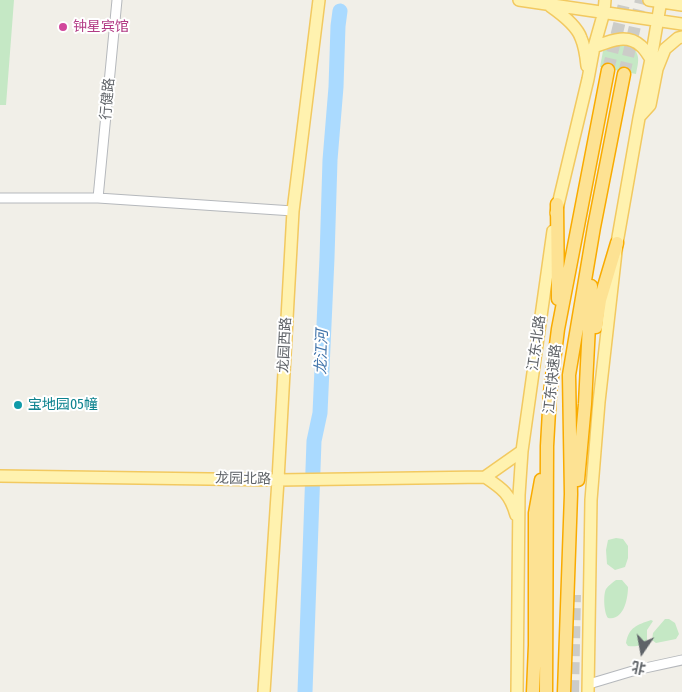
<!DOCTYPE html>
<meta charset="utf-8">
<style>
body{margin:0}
#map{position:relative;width:682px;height:692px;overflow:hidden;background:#f1efe8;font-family:"Fira Sans Condensed","Noto Sans SC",sans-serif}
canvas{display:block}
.north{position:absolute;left:617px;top:627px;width:50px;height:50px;-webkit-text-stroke:4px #fff;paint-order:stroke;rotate:192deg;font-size:14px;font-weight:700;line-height:20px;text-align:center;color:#5f6368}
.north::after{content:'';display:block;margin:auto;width:18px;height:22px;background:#5f6368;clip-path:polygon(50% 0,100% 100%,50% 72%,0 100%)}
</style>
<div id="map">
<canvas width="682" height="692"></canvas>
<div class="north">北</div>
</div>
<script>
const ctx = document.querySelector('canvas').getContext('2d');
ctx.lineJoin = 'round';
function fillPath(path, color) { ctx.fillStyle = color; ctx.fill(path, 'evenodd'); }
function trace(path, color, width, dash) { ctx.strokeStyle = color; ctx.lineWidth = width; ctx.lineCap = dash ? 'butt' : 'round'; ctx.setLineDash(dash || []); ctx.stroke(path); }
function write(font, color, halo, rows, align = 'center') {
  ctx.font = font + ' "Fira Sans Condensed","Noto Sans SC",sans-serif'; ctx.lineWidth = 4; ctx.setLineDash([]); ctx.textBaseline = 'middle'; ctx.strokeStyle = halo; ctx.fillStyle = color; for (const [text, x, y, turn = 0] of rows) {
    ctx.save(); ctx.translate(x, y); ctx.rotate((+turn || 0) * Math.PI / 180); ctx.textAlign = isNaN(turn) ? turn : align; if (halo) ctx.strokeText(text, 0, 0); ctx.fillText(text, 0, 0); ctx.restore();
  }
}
fillPath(new Path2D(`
 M0,0h14l-8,105h-6z
 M628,43c13,11 11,16 8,31l-36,-7 3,-16 5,-5z
 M616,538l7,1 5,7v12l-3,9 -10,3 -8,-6 -1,-14 2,-10z
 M616,580h6l6,7c0,11 -4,34 -20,31 -4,-5 -5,-23 -2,-29 3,-4 6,-6 10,-9z
 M665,619h4l6,4 4,11 -3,5 -20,4 -4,-3 1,-7z
 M651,620l2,1 -6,9v10c-5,6 -11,7 -19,6l-2,-3c3,-16 11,-18 25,-23z`), '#c5e8c5');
trace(new Path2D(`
 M305,692l9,-251 6,-28 7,-155 3,-98 6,-73 2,-61 2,-15`), '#aadaff', 15);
trace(new Path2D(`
 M608,70l17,-70
 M624,74l17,-74
 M573,692l2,-97`), '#ccccc8', 12, [12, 6]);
const minor = new Path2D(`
 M0,198h98l195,13
 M98,198l19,-198
 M589,684l47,-14 46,-10`);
const major = new Path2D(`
 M519,0c54,8 109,16 163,24
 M649,0l33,5
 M550,6c10,7 27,20 31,32 4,9 5,18 6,28
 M594,47c16,-6 33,-14 47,-1 4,3 7,9 10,13
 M640,116l10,-11 7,-36 8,-20 13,-11 4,-1
 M556,213l32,-134 6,-32 10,-35 1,-12
 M0,476l278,4 207,-3
 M485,477c18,12 25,17 31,38
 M485,477l37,-26
 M264,692l14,-212 15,-269 26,-211
 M517,692l2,-197 3,-44 31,-220
 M588,692l3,-192 8,-98 18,-159 22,-125 12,-59 10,-59`);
const highway = new Path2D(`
 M557,204l1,95
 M596,327l4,-27 17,-57
 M578,480l7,-76 6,-118
 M533,692l2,-47v-132l6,-33
 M546,692l1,-246 3,-53 8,-64 50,-259
 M564,692l7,-198 -2,-119 25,-148 30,-153`);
trace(minor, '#b5b8bc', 11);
trace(major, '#f2c960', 14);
trace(highway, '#f9ab00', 15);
trace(minor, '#fff', 9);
trace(major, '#fff2af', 11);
trace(highway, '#fde293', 12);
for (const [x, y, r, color] of [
 [63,27,5,"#d1479c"],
 [18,405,5,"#0f9aa8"]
]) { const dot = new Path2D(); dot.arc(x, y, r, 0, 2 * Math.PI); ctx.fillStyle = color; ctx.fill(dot); trace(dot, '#fff', 2); }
write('14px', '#b23c85', '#fff', [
 ["钟星宾馆",73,27]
], 'left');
write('14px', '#5f6368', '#fff', [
 ["行健路",108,99,-85],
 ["江东北路",537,343,-82],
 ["龙园西路",285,345,-87],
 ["江东快速路",553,379,-84],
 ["龙园北路",243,479,1]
]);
write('14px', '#0d838f', '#fff', [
 ["宝地园05幢",28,405]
], 'left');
write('italic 15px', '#4174aa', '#fff', [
 ["龙江河",322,352,-88]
]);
</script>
